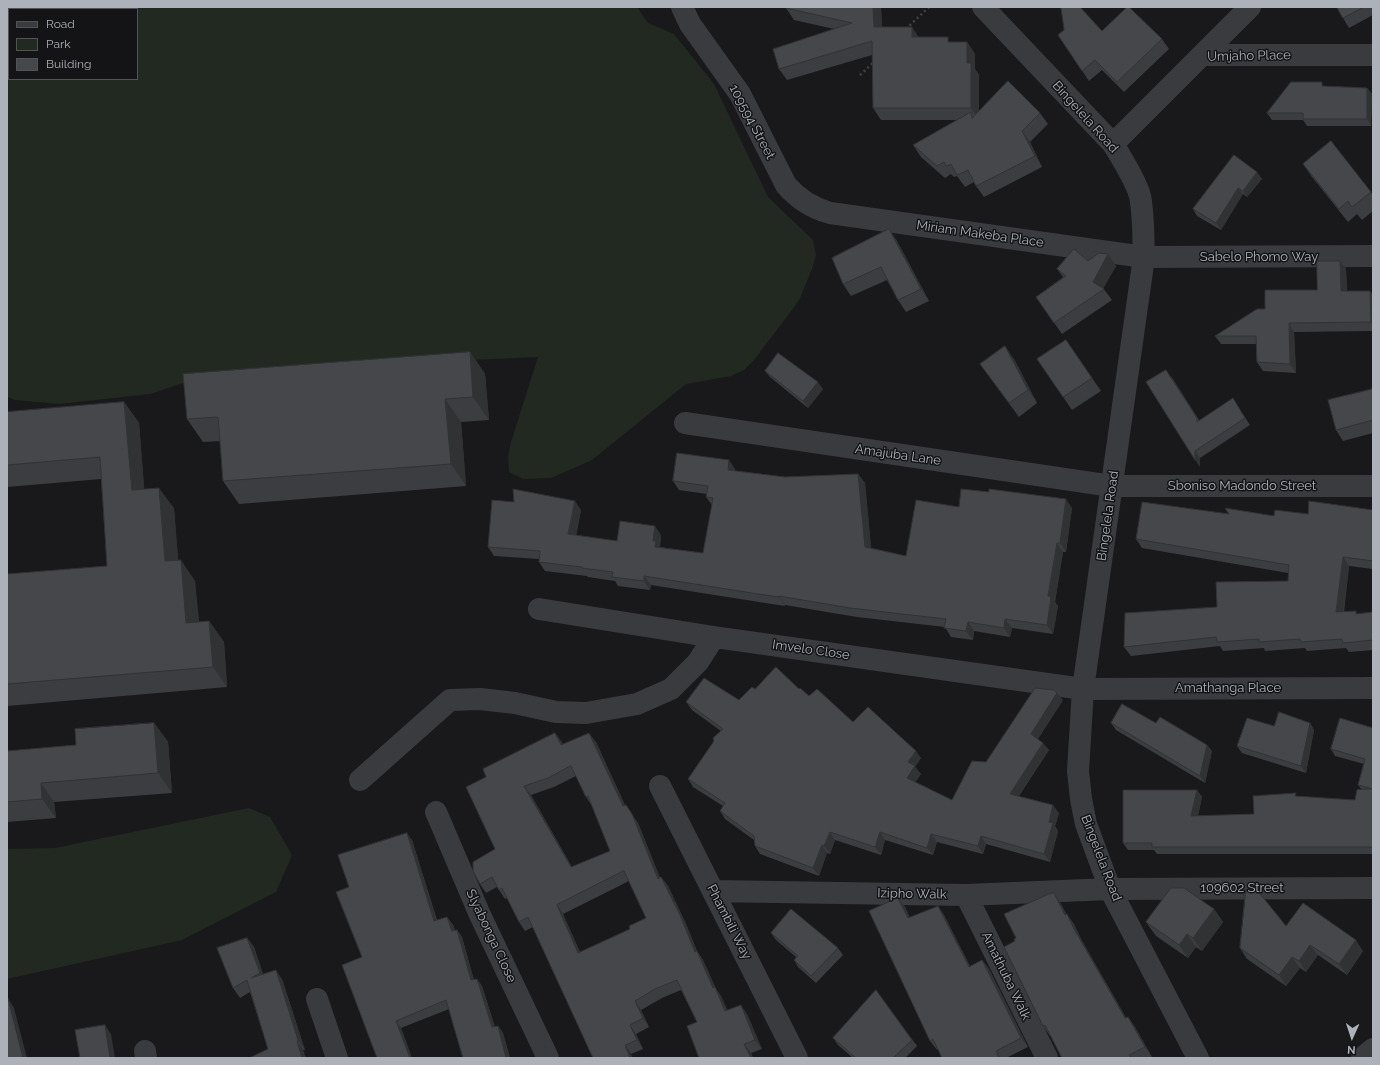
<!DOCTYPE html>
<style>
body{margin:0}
#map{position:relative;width:1380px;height:1065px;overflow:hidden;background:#19191b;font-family:Raleway,sans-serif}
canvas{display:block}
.frame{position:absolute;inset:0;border:8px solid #acb1ba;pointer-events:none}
.legend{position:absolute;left:8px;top:8px;width:130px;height:72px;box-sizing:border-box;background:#141416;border:1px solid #515358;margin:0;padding:5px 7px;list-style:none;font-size:12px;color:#acb1ba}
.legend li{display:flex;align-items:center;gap:8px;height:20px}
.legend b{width:20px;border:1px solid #515358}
.north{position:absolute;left:1332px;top:1017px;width:40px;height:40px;-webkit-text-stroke:3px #141416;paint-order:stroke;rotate:183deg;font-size:11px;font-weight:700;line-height:16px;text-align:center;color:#acb1ba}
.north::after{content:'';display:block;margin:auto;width:14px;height:18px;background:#acb1ba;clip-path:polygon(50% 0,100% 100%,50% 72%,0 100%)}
</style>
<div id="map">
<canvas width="1380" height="1065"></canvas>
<div class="frame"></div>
<ul class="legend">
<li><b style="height:5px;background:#3a3b3f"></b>Road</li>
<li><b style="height:11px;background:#212921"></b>Park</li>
<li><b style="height:11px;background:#46474b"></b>Building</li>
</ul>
<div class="north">N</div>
</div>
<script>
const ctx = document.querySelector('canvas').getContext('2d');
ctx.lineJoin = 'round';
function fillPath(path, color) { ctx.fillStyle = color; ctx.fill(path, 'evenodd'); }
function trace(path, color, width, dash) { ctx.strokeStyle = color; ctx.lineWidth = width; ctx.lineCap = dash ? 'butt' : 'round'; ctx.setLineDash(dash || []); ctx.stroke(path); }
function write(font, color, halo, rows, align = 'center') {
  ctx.font = font + ' Raleway,sans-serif'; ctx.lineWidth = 3; ctx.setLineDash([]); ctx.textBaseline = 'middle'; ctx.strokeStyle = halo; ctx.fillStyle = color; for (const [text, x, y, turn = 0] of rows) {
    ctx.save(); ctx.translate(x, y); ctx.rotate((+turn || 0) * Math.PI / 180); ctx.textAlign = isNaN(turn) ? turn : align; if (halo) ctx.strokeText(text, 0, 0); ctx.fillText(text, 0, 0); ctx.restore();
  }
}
fillPath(new Path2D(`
 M7,7h630l11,16 26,11 40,50 54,113 45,43 3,15 -4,14 -12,29 -8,12 -38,50 -10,10 -13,6 -45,8 -94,76 -41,18 -28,1 -14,-7 -1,-15 3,-15 27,-85 -319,14 -69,23 -91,10 -44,-4 -8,-3zM9,9h128v70h-128z
 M249,808l21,9 22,38 -16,37 -94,48 -175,39v-130l48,-1z`), '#212921');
trace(new Path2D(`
 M906,29l23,-22
 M860,75l15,-14`), '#404246', 2.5, [2, 3]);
trace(new Path2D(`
 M682,7l8,17 50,70 46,91c12,14 26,23 44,28l314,44 229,-1
 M983,7l130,137c8,13 23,37 27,52 4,20 3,41 4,61l-61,432 -5,82 3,28 5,25 24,65 88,169
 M1202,55h171
 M1113,144l137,-137
 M685,423l427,63h261
 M539,609l175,28 369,52 290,-1
 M360,780l90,-80 30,-1 35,4 41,9 30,1 51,-9 34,-15 27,-27 16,-25
 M660,786l137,272
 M436,812l44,103 68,143
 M713,891l253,4 144,-6 263,-1
 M966,895l81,163
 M317,999l20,59
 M145,1051l1,7
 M1362,1058l11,-9`), '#3a3b3f', 22);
fillPath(new Path2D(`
 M1337,7h36v8l-24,13 -6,-10z
 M786,8h95l1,19 37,10 32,5h16l8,12v15l4,6v35l61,3 8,11 -18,18 12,25 -58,30 -8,-11 -2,-4 -9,5 -8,-11 -3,1 -3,-3 -6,4 -24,-21 -8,-12 45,-25h-77l-8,-12 -1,-53 -85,25 -8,-11 55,-40 -40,-9z
 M1064,30l38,1 60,8 7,10 -45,43 -22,-22 -13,11 -31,-46z
 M1324,86l43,2 5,6 -1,32h-64l-4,-6h-31l-5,-7z
 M1331,141l42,54v16l-11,9 -5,-6 -9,8 -36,-45 -9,-13z
 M1234,155l28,24 -15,18 -4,-3 -22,36 -24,-14 -4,-7z
 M889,229l8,12 32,60 -23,11 -8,-12 -11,-20 -36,16 -8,-12z
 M1088,261l28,5 -13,22 9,12 -50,34 -26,-37 27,-20 -6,-8z
 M1340,261l6,8 1,22h23l3,4v36l-79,1 2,41 -33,-2 -6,-9 -1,-18h-35l-6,-8 50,-27 52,-19z
 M1066,340l35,51 -29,19 -35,-51z
 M470,352l15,22 4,46 -28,2 5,64 -227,18 -16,-23 -3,-40 -17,1 -16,-23z
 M1014,359l23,44 -18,14 -39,-53z
 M765,371l58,18 -15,19 -38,-31z
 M1171,376l28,44 38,-15 13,20 -50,33v9z
 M1373,389v44l-30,8 -7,-11z
 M124,402l15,21 5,66 30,19 4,52 17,21 4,41 10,-1 15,21 3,45 -220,19v-132l100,-8 -6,-87 -94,8v-75z
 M735,469v2l50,6 73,-3 7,9 6,65 35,8 53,-49 113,1 -6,44h-3l-8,50 3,4 -5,28 -41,-6 -2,9 -36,-6 -1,9 -22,-3 -6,-10 -88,-10 -72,-12v1l-26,-4 -108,-17 -1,5 -32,-4 -3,-5 -27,-4 -1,-1 -42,-5 -6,-9v-3l-45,-3 -6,-9 93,-37 -5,25 41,6 44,-6 -1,12 43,6 9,-48 -6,-8 1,-3 -28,-4 -6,-9z
 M1373,510v59l-24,-3 -5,46 14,2 15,-2v38l-24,2 -3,-4 -39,3 -2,-3 -40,3 -1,-3 -41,3 -3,-5 -89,10 -7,-9 93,-40 71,-26v-8l-146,-25 -6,-9 93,-25 45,2z
 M755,689h44l54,33 68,36 -6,9 6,7 -6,8 37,18 34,-38 77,-62 -25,39 11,11 -30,46 40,17 -4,13 3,5 -8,31 -64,-18 -3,10 -46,-12 -4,13 -48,-15 -4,15 -46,-15 -5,14 -3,-1 -8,23 -59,-22 -5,-8 -1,-6 -29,-21 -5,-8 3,-5 -30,-19 -5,-8 33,-48 -29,-21 -6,-8 53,-2z
 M154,723l14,19 4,51 -118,9 2,16 -49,4v-71l69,-6z
 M1111,723l96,22 5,6 -7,32 -89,-53z
 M1310,723l4,7 -8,43 -64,-20 -5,-7 37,-20z
 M1373,728v126h-216l-3,-4h-26l-5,-7 74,-53 5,7 -4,19 56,-2 44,-17 57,3 7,-10 -4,-5 6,-21 -29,-8 -4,-7z
 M555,733l8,11 33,-2 29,63 13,18 22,55 1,-1 7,9 18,38 11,27 6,9 13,29 5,7 6,14 20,4 15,35 -11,4 2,5h-54l-2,-36 -16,-32 -19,8 -21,12 8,17 -13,7 7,15 -12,5 -98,-127 -8,4 -6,-9 -12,-24 -2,1 -8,-12 -11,6 -6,-9 15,-35 -9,-72zM576,776l10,21 6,9 18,45 -38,16 -41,-72 23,-8zM629,881l17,37 -16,11 -50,23 -17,-38z
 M412,840l25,80 10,-3 6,8 2,5h2l5,7 12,43 3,-1 5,7 13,41 3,-1 5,7 7,25h-47l-14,-49 -48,19 11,30 -50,-101z
 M1054,893l7,11 6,11 7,9 7,15 45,79 2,-1 7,10 17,30 -3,1h-87l-11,-22h-1l-7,-10 -28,-85 1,-3z
 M898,898l7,9 5,11 28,-12 6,9 26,51 12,-6 7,9 39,78 -22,11h-64l-4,-9 -1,1 -7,-9z
 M1214,909l9,13 -21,29 -6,-4 -8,11 -32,-22 -10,-14z
 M1286,926l77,25 -16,24 -29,-20 -12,17 -6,-4 -14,18 -39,-27 -7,-11z
 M771,933l67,15 5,7 -27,28 -18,-16 -4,-7 2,-3 -20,-17z
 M247,938l7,9 9,27 19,5 23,71h-2l-35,-1 -18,-57 -10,6 -7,-10z
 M876,990l41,56 -12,12h-52l-15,-13 -5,-7z`), '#3c3d40');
fillPath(new Path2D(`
 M873,7h7l1,1 2,31 -9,-12z
 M912,27l8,12 -8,-2z
 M967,42l8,12v15l4,6v45l-8,-12 -4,-45z
 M1367,88l5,6 -1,32 -4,-7z
 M1022,131l8,11 12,25 -7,-11z
 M1257,172l5,7 -15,18 -4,-6z
 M1238,188l5,6 -22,36 -5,-7z
 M889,229l8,12 32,60 -8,-12z
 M1108,254l8,12 -13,23 -10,-7z
 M1340,261l6,8 1,31 -6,-9z
 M1370,291l3,4v31l-2,-4z
 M1289,323l5,9 2,41 -6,-9z
 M1005,346l9,13 23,44 -9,-13z
 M470,352l15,22 4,46 -16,-23z
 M818,382l5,7 -15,19 -5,-7z
 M445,399l16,23 5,64 -15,-22z
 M124,402l15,21 7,87 -14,-20z
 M1195,451l5,7v9l-5,-7z
 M729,460l6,9 -1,10 -6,-9z
 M858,474l7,9 7,73 -7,-9z
 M159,488l15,20 6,74 -15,-21z
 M1066,499l6,9 -6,44 -6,-9z
 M575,501l6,9 -6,33 -7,-9z
 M655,526l6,9 -1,12 2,3 -7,-3 -2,-6z
 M1057,543l6,9 -8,50 3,4 -5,28 -6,-9 1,-29z
 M1343,557l6,9 -7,55 -6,-9z
 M181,560l14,21 5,63 -14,-21z
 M644,576l7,9 -1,5 -6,-9z
 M779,596l6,9v1l-6,-9z
 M1005,619l7,9 -2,9 -6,-9z
 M209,621l15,21 3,45 -14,-20z
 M968,622l6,9 -1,9 -7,-9z
 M1057,693l6,7 -27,42 -5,-8z
 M154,723l14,19 4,51 -14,-20z
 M1310,723l4,7 -8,43 -5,-7z
 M555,733l7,9 5,12 -6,-9z
 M589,733l7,9 33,73 -6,-9z
 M1043,743l6,7 -34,51 -5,-7z
 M1207,745l5,6 -7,32 -5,-7z
 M916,751l5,7 -6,9 6,7 -8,12 -6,-8 1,-16z
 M41,783l13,19 2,16 -14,-19z
 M524,786l7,9 46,82 -6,-10z
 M1197,790l5,7 -6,26 -5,-7z
 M626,805l12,18 26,65 -6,-9z
 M1053,805l6,8 -4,13 3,5 -8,31 -6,-8 5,-32z
 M830,832l5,8 -5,14 -6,-8z
 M880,832l5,8 -4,15 -6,-8z
 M407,833l5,7 27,89 -5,-8z
 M931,834l6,8 -4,13 -6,-7z
 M981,836l5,8 -3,10 -5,-8z
 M822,845l5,8 -8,23 -6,-8z
 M661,877l7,9 18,38 15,37 -6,-9z
 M1054,893l7,11 11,21 -7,-10z
 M898,898l7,9 9,21 -6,-10z
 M557,905l6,9 21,48 -6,-9z
 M938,906l6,9 31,61 -6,-9z
 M1214,909l9,13 -21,29 -9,-13z
 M1067,914l7,10 7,15 51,89 -7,-10 -51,-89z
 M447,917l6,8 5,14 -6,-8z
 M457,930l5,7 14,51 -5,-8z
 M1187,934l9,13 -8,11 -9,-13z
 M247,938l7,9 12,36 -6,-10z
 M1356,940l7,11 -16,24 -8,-11z
 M1310,945l8,10 -12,17 -7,-11z
 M697,951l6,9 13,29 5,7 11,24 -7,-9 -12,-23z
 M1292,957l8,11 -14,18 -7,-11z
 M982,960l7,9 39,78 -7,-9z
 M276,970l6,9 23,71 -7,-10z
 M477,979l5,7 15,49 -5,-8z
 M8,998l6,10 13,50h-4z
 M635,1001l6,9 8,17 -6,-9z
 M741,1005l6,9 15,35 -7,-9z
 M1128,1017l7,10 17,30 -7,-10z
 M396,1021l5,7 11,30h-2z
 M105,1025l6,9 4,24h-5z
 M630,1025l6,9 7,15 -6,-9z
 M498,1026l5,7 7,25h-4z
 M297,1041l6,9 3,8h-4z
 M744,1044l7,9 2,5h-2z
 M625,1045l6,9 2,4h-3z`), '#313234');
const building = new Path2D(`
 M786,7h87l1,20h38v10h36v5h19v21h4v45h-98l-1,-67 -93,28 -6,-20 79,-26 -66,-15z
 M1061,7h19l22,24 25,-24h2l33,32 -45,43 -22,-22 -13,11 -24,-36 6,-5z
 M1337,7h27l-21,11z
 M1008,81l32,32 -18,18 13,25 -59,30 -8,-16 -11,5 -6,-11 -5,2 -2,-4 -7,4 -24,-21 58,-33 1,6z
 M1291,82h31v4l45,2v31h-64v-6h-36z
 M1331,141l40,51 -19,15 -4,-6 -9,8 -36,-45z
 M1234,155l23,17 -14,19 -5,-3 -22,35 -23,-14z
 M889,229l32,60 -23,11 -17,-33 -38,17 -11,-26z
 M1074,249l14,12 11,-8 9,1 -15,28 11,7 -50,34 -18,-26 30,-21 -9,-7z
 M1317,261h23l1,30h29l1,31 -82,1 1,41 -33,-2 -1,-26h-41l42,-27h8v-19h52z
 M1066,340l26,38 -29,19 -26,-38z
 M1005,346l23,44 -19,13 -29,-39z
 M470,352l3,45 -28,2 6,65 -228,17 -5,-64 -31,2 -4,-45z
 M778,353l40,29 -15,19 -38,-30z
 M1166,370l31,48v4l36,-24 12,20 -50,33v9l-49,-78z
 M1373,389v31l-37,10 -8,-30z
 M124,402l8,88 27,-2 6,73 16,-1 5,63 23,-2 4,46 -206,17v-110l100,-8 -7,-109 -93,8v-53z
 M677,453l52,7 -1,10 57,7 73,-3 7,73 41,9 10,-56 43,7 2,-18 28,3v-3l77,10 -6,44h-3l-9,53 3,1 -4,28 -42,-6 -1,9 -36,-6 -2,9 -22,-3 2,-9 -96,-11 -71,-12v1l-27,-4 -108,-17v5l-32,-4 1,-5 -31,-4v-1l-43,-5 1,-11 -52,-4 4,-47 22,2 -1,-13 62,12 -7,33 49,7 3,-20 35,5 -2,15h3l-1,6 48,6 10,-55 -7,-1 2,-11 -35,-5z
 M1309,501l64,9v51l-30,-4 -7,55 20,-1v3l17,-2v28l-30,3 -1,-4 -41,3 -1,-3 -41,3v-3l-42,3 -1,-5 -92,10 1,-34 92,-6 -1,-25 72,-1 1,-16 -153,-26 6,-37 87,12 -4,-6 49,8 1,-6 33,4z
 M776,667l23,22 1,-1 9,8 8,-7 36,33 15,-15 48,44 -8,11 7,4 -8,12 45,22 20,-39 14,1 49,-74 19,2 3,3 -26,41 12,9 -33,51 43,11 -4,17 4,1 -9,31 -63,-18 -3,10 -47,-12 -4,14 -47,-16 -5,15 -45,-15 -6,14 -2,-1 -9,23 -58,-22 -1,-10 -34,-25 5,-8 -37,-24 26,-38 -1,-3 10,-9 -37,-27 18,-24 35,22 13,-13 3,2z
 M1122,704l34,19 4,-6 47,28 -7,31 -89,-53z
 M1279,712l31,11 -9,43 -64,-20 10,-28 27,8z
 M1340,718l33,10v61l-15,-4 7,-26 -34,-10z
 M154,723l4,50 -117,10 1,16 -35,3v-51l69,-6 -1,-16z
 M555,733l6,12 28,-12 34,73 3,-1 6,9 26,65 3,-2 19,38 15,37 2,-1 16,37 2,-1 10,24 16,-6 14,35 -11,4 7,14h-52l-12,-32 10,-4 -20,-42 -22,9 -20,12 8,17 -13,7 7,15 -12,5 5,13h-37l-65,-141 -9,5 -17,-34 -3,2 -7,-13 -12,7 -7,-13v-9l22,-13 -29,-62 20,-10 -3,-8zM571,766l15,31 2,-1 22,55 -39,16 -47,-81 24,-8zM624,871l22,47 -17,8 1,3 -52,24 -21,-48z
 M1373,789v58h-221v-4h-29v-53h74l-6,26 63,-2 -1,-18 43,-3 -1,3 60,4 2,-10z
 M407,833l27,88 13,-4 5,14 5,-1 14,50 6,-1 15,48 6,-1 8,32h-43l-17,-58 -50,21 14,37h-33l-35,-93 20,-8 -26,-65 13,-5 -11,-32z
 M1171,888h13l30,21 -21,29 -6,-4 -8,11 -33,-23z
 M1246,890h11l29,36 17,-23 53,37 -17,24 -29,-19 -11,16 -7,-4 -13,18 -39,-27z
 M1054,893l11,22 2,-1 7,15 51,89 3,-1 17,30 -16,8 2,3h-69l-17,-33 -2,1 -39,-79 11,-6 -1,-2 2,-1 -12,-24 45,-20z
 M898,898l10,20 30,-12 31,61 13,-7 39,78 -25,13 3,7h-57l-9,-19 -3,2 -61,-130z
 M791,909l47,39 -27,28 -17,-16 4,-4 -27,-23z
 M247,938l13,35 -9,5 25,-8 22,70 -1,1 5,17h-53l19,-9 -21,-69 -14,8 -16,-40z
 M876,990l36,50 -19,18h-37l-23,-20z
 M7,998h1l15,60h-16z
 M105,1025l5,33h-30l-5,-28z`);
fillPath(building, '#46474b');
trace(building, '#313234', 1);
write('13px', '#acb1ba', '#141416', [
 ["Umjaho Place",1249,56,-1],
 ["Bingelela Road",1085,117,48],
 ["109594 Street",752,122,62],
 ["Miriam Makeba Place",980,234,8],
 ["Sabelo Phomo Way",1259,257],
 ["Amajuba Lane",898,455,8],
 ["Sboniso Madondo Street",1242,486],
 ["Bingelela Road",1108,516,-82],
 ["Imvelo Close",811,650,8],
 ["Amathanga Place",1228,688],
 ["Bingelela Road",1101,858,69],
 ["109602 Street",1242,888],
 ["Izipho Walk",912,894,1],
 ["Phambili Way",729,922,63],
 ["Slyabonga Close",491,936,65],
 ["Amathuba Walk",1006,976,64]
]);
</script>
